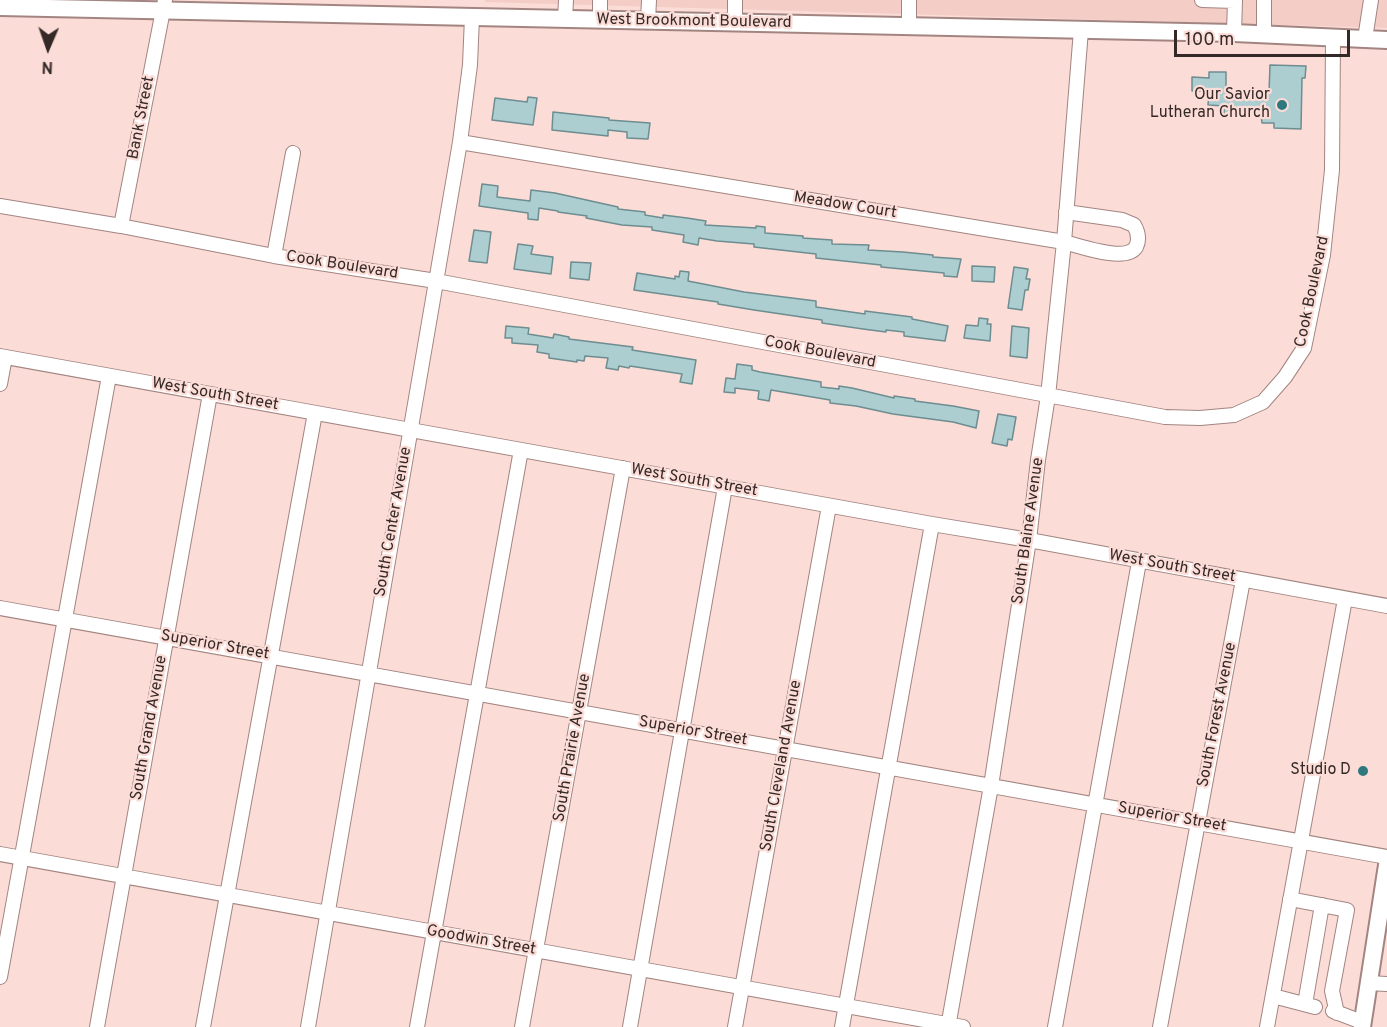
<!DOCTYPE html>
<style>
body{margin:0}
#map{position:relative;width:1387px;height:1027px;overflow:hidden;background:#fcdcd7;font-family:Overpass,sans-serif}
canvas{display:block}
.north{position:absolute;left:18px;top:18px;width:60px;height:60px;-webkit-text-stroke:4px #fcdcd7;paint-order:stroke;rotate:182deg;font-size:16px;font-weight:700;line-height:24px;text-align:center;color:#342927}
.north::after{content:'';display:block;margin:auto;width:21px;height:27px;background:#342927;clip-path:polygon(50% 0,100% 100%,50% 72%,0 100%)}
.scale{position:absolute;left:1174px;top:30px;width:176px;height:27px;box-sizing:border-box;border:3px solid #342927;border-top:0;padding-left:8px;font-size:18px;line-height:21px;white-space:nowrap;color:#342927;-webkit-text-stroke:4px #fcdcd7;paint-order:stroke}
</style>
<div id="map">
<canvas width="1387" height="1027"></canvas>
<div class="north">N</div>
<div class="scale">100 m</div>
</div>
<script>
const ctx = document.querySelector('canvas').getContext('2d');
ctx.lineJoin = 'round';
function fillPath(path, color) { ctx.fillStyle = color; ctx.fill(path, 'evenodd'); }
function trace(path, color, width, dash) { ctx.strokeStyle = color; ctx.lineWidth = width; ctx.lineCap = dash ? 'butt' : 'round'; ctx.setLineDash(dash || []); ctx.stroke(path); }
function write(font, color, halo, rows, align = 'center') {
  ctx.font = font + ' Overpass,sans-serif'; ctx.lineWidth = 4.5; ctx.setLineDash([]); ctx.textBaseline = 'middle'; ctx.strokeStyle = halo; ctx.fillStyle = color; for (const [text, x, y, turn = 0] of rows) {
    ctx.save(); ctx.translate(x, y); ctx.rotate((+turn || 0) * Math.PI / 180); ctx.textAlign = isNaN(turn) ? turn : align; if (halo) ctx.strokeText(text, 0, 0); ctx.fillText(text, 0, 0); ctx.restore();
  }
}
fillPath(new Path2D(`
 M485,0h902v28l-902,-26z`), '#f4cdc7');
const building = new Path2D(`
 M1270,65l36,1 -1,12h-3l-1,51 -27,-1v-5h-12l-1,-8 -37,-1v-8l-16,-1 1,-14h-17v-14l17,1v-6h17v21h4v4l24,1v-6h15z
 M528,97l9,1 -4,27 -41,-5 3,-22 32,4z
 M553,112l56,6v2l41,3 -2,16 -21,-1v-6l-19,-2v6l-56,-6z
 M482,184l16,2 -1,11 33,4 1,-11 24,3 63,14v2l27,3v3l18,3v-3l24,3 19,3 -1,4 51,3v-2l9,1v6l38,3v2l29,2v4l37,1 -1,5 35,2 30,3v2l28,2 -4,18 -13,-1v-3l-63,-6v-2l-65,-7v-4l-62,-7v-3l-37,-3 -18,-3 -1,7 -15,-3 1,-7 -32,-5v-3l-30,-2 -36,-7 1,-2 -29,-4v-1l-19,-3 -1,12 -10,-1v-6l-49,-7z
 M474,230l17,2 -4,31 -18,-2z
 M518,244l15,2 -2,8 22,3 -2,17 -37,-5z
 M571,262l20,1 -2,17 -19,-2z
 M972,266l23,1 -1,15 -22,-1z
 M1014,267l14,2 -2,10h4l-2,11h-3l-3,20 -14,-2z
 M680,271l9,1 -1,9 56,11 72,9v6l49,7v-3l47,6v2l36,7 -3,15 -41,-5v-4l-18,-2v2l-23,-3 -41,-6v-3l-68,-10 -36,-6v-2l-84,-12 3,-17 38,6v-3l4,1z
 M979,318l9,1 -1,5h4l-1,17 -26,-3 2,-13 12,1z
 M506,326l23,2 -1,6 25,4 1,-4 15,3v2l64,8 -1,3 64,10 -4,24 -12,-2 2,-8 -52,-8 -1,2 -10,-2 -1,4 -12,-2 2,-10 -23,-2 -1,5 -7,-1v2l-28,-4v-4l-12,-2 1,-7 -26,-2v-5h-7z
 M1012,326l17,2 -2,30 -17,-2z
 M737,364l15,2v4l8,2 61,10v5l18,2v-3l13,2 42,10v-2l21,3v2l38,5 26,5 -3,17 -23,-6 -60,-8 -37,-8 -26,-3v-3l-59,-10 -2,11 -11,-2 1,-8 -24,-3v5l-11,-1 2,-14 9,1z
 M998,414l18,3 -4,23 -4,-1 -1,7 -15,-3z`);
fillPath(building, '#acced1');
trace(building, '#6d8d90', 1.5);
const minor = new Path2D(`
 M1202,0l33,1
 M565,19l1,-19
 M600,20v-20
 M648,21l1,-21
 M735,23v-23
 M909,26v-26
 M1234,33l1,-33
 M1264,35v-35
 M1365,39l6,-39
 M460,142l604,100c16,4 62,21 72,5 4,-8 2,-15 -2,-22l-12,-5 -56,-8
 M0,206l121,20 153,30 162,25 729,136 35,1 34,-3 29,-13 22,-25 19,-29 19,-93 9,-85 1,-133
 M121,226l44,-226
 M274,256l19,-103
 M0,356l932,168 97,16 358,66
 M0,384l5,-27
 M0,608l1387,249
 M0,854l963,173
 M1290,899l57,11 -15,81 5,22
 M0,977l109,-601
 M1368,983l19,1
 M1273,996l42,11
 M1305,1004l17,-99
 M1333,1011l29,11
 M97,1027l113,-633
 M203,1027l112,-614
 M308,1027l152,-885 10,-77 2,-48
 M417,1027l104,-577
 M522,1027l101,-559
 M630,1027l95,-540
 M735,1027l94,-521
 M842,1027l90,-503
 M948,1027l43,-241 38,-246 9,-80 10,-64 16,-154 17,-212
 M1055,1027l84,-465
 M1160,1027l83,-447
 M1267,1027l78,-428`);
const major = new Path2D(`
 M0,7l1234,26 153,7
 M1362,1027l25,-162`);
trace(minor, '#a28581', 16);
trace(major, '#a28581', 20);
trace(minor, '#fff', 14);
trace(major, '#fff', 16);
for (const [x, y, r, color] of [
 [1282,105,6,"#2f787e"],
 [1363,771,6,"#2f787e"]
]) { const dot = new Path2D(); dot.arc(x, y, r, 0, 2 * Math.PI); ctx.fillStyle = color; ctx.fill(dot); trace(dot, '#fcdcd7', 2); }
write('16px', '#342927', '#fcdcd7', [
 ["West Brookmont Boulevard",694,22,1],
 ["Bank Street",142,118,-79],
 ["Meadow Court",845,206,9],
 ["Cook Boulevard",342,266,9],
 ["Cook Boulevard",1313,292,-78],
 ["Cook Boulevard",820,353,11],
 ["West South Street",215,395,10],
 ["West South Street",694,481,10],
 ["South Center Avenue",394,522,-80],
 ["South Blaine Avenue",1029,531,-82],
 ["West South Street",1172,567,10],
 ["Superior Street",215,646,10],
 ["South Forest Avenue",1218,715,-79],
 ["South Grand Avenue",150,728,-80],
 ["Superior Street",693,732,10],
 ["South Prairie Avenue",573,748,-80],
 ["South Cleveland Avenue",782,766,-80],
 ["Superior Street",1172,818,10],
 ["Goodwin Street",481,941,10]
]);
write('16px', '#342927', '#fcdcd7', [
 ["Our Savior",1270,96],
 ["Lutheran Church",1270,114],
 ["Studio D",1351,771]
], 'right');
</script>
